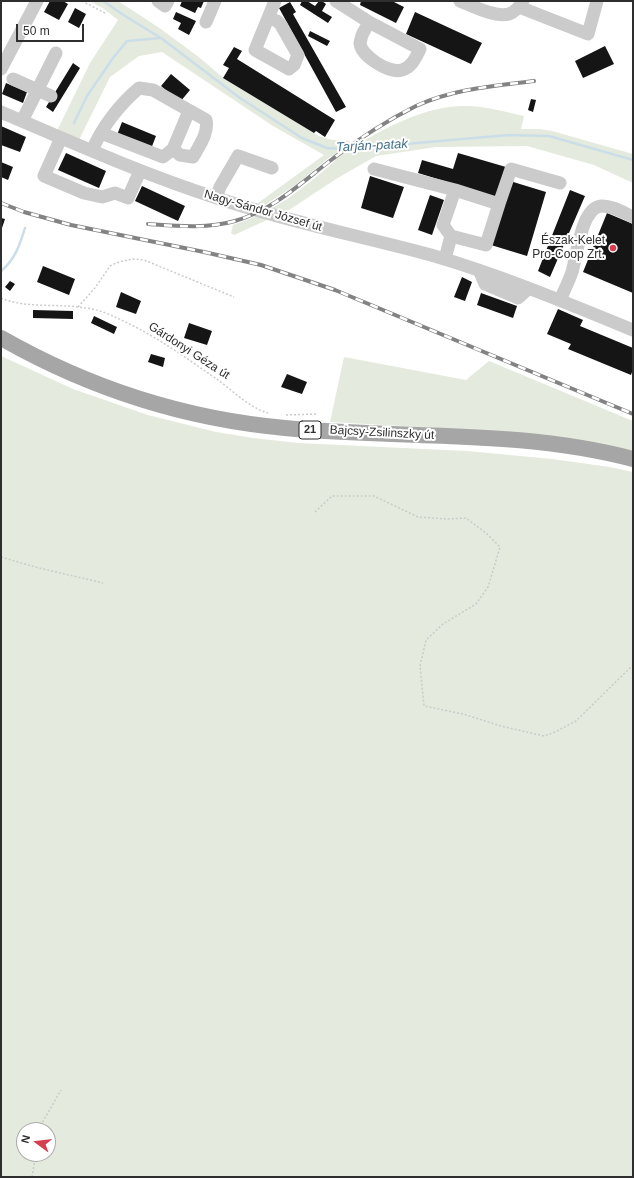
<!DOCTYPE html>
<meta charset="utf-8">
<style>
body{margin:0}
#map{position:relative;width:634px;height:1178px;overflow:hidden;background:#fff;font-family:Arial,sans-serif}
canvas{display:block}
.frame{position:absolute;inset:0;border:2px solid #2e2e2e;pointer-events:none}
.north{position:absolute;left:16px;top:1122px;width:40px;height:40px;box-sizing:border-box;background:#fff;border:1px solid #ababab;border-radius:50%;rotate:285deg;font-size:11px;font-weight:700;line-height:16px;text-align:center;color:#2e2e2e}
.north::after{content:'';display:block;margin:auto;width:14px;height:18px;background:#d53f50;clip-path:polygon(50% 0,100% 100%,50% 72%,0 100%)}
.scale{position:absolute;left:16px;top:24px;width:68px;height:18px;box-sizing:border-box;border:2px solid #2e2e2e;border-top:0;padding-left:5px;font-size:12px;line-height:14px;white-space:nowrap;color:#2e2e2e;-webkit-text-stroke:3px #fff;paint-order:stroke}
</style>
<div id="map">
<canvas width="634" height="1178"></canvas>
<div class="frame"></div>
<div class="north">N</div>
<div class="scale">50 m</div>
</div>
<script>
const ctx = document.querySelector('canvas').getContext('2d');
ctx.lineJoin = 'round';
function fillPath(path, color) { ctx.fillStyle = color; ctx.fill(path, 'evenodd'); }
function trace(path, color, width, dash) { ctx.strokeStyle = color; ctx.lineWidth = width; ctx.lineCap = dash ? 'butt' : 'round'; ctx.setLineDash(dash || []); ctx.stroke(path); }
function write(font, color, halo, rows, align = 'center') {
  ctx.font = font + ' Arial,sans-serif'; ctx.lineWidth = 4; ctx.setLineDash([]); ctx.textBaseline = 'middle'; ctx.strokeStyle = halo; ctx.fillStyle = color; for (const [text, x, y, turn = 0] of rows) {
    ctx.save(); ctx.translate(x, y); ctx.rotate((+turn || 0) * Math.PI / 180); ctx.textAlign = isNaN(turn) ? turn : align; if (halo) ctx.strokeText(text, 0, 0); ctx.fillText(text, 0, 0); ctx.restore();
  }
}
fillPath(new Path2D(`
 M90,1h28l40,26 42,31 21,18 98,60 13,4h14l11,5c31,-19 72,-40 109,-39 19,0 39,6 58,10l-3,13h18l13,2 81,23v29l-39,-18 -67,-19 -91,1 -60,9 -40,23 -47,31 -55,25 -3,-2 2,-8c43,-14 68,-35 102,-64l-4,-5 -34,28 -35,23 -8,-1 70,-51 -51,-29 -111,-74 -23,4 -29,21 -33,67 -22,-9 35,-72 28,-43 -14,-11z
 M1,356l72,33 75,26 68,17 37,6 45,5 169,8 85,8 58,8 23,5v705h-632zM24,1130h24v24h-24z
 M344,357l122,23 23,-19 144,60v31l-123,-20 -180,-10z`), '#e4eadd');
trace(new Path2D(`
 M103,1l22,15 36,22 79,60 62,40 25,10 20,1 162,-14 40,1 84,24
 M74,123l13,-27 26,-38 14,-17 33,-3
 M1,271c14,-11 19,-27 24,-43`), '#cbdee8', 2.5);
fillPath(new Path2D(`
 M50,1h13l5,3 -9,16 -15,-8z
 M182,1h22l-3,7 -3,-1 -3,6 -15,-7z
 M302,1h5l8,5 4,-5h3l4,3 -4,7 10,6 -4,6 -28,-18z
 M361,1h31l12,6 -8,16 -36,-18z
 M290,2l6,10 -3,2 53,93 -10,5 -57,-104z
 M75,8l11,6 -7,14 -11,-6z
 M176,12l20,9 -7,14 -11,-6 3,-6 -8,-4z
 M415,12l67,31 -11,21 -65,-30z
 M310,31l20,10 -3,5 -19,-10z
 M605,46l9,18 -31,14 -8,-17z
 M234,47l8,4 -5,8 98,61 -10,17 -9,-6 -2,2 -91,-55 6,-10 -6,-3z
 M73,63l7,5 -27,44 -7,-5z
 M171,74l19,16 -10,12 -19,-16z
 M6,83l21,9 -4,11 -21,-9z
 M531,99l5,1 -3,12 -5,-2z
 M122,122l34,14 -5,13 -34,-14z
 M1,126l25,11 -6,15 -19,-7z
 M66,153l40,18 -7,17 -41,-18z
 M458,153l48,14 -10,30 -78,-24 4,-13 31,9z
 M1,162l12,5 -5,13 -7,-3z
 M370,176l34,11 -11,31 -32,-10z
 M510,181l36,11 -19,64 -36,-11z
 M142,186l43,20 -7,15 -43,-20z
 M570,190l15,6 -35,81 -12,-6z
 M430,195l14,5 -12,35 -14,-5z
 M607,213l26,11v69l-50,-21z
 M1,218l4,1 -4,12z
 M43,266l32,13 -6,16 -32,-13z
 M462,277l10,5 -7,19 -11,-4z
 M10,281l5,3 -5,7 -5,-4z
 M121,292l20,9 -5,13 -20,-7z
 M481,293l36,13 -4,12 -36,-13z
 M558,309l25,11 -3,6 53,22v21l-2,6 -63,-26 3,-5 -24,-10z
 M33,310l40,1v8l-40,-1z
 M94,316l23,11 -3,7 -23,-11z
 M189,323l23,8 -5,14 -23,-7z
 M151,354l14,4 -2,9 -15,-5z
 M287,374l20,8 -5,12 -21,-7z`), '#151515');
trace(new Path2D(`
 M82,1l23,12
 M1,298c26,11 57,5 84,10 11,1 22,5 32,10 36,16 68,39 101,62 15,11 32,28 50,33
 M78,307l17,-19 15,-22 6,-3 7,-2 10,-2 11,1 90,37
 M286,415l31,-1
 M315,512l17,-16h42l44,21 29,2 19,-1 20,15 14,14 -12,40 -12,17 -33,20 -17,16 -6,26 4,40 39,8 38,12 43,10 11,-4 21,-11 57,-56
 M1,557l34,10 68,16
 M41,1130l1,-7 19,-33
 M32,1177l4,-23`), '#cbcbcb', 1.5, [2, 2]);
trace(new Path2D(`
 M158,1l7,5 3,-5
 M336,1l33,21 51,27c-4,8 -8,18 -18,21 -13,4 -41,-14 -42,-27l2,-8 7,-13
 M460,1c12,5 36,17 49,13 6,-2 11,-8 14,-13
 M519,7l69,27 9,-33
 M269,18l8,3 4,4 17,30 -4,10 -5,4 -34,-19 20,-49
 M206,22l9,-21
 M1,69l36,-68
 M13,79l38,17
 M1,112c72,31 144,63 219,87 69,23 141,37 211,56 69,20 136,48 202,75
 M22,121l34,-68
 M101,133l62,24 10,-8
 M61,138l-17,38 40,17 18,4 13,-4 13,5 12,-27
 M92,151c9,-23 28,-47 47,-63l14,2 53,30c3,13 -7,26 -13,37l-13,-2 -7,-6 16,-38
 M374,169l81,21
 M216,198l4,-11 18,-31 34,12
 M499,204l12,-35 49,14
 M445,259l6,-23 -8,-11 12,-35 44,14 -13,41 -35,-9
 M479,270l6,14 33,14 10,-9
 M560,300c4,-9 9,-19 12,-28 5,-16 9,-64 29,-66 10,-1 23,7 32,11`), '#cbcbcb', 13);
trace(new Path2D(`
 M1,338c88,50 183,81 284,90 116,11 235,1 348,31`), '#a6a6a6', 16);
const rail = new Path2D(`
 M1,203l23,9 47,13 133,27 57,13 74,25 298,124
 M148,224c29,2 58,5 87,-3 38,-11 66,-38 96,-61 26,-20 55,-39 85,-54 37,-17 77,-20 118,-25`);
trace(rail, '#838383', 4);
trace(rail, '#fff', 2.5, [8]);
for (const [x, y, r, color] of [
 [613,248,4,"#d53f50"]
]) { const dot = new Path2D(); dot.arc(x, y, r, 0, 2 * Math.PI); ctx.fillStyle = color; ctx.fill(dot); trace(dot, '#fff', 1.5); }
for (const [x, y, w] of [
 [310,430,22]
]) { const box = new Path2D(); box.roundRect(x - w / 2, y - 9, w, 18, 3); ctx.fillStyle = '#fff'; ctx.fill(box); trace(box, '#2e2e2e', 1); }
write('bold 11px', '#2e2e2e', null, [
 ["21",310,430]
]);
write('12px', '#2e2e2e', '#fff', [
 ["Nagy-Sándor József út",263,211,16],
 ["Gárdonyi Géza út",189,351,33],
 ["Bajcsy-Zsilinszky út",382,433,3]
]);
write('12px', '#2e2e2e', '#fff', [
 ["Észak-Kelet",605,241],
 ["Pro-Coop Zrt.",605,255]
], 'right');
write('italic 13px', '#437089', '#fff', [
 ["Tarján-patak",372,146,-3]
]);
</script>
